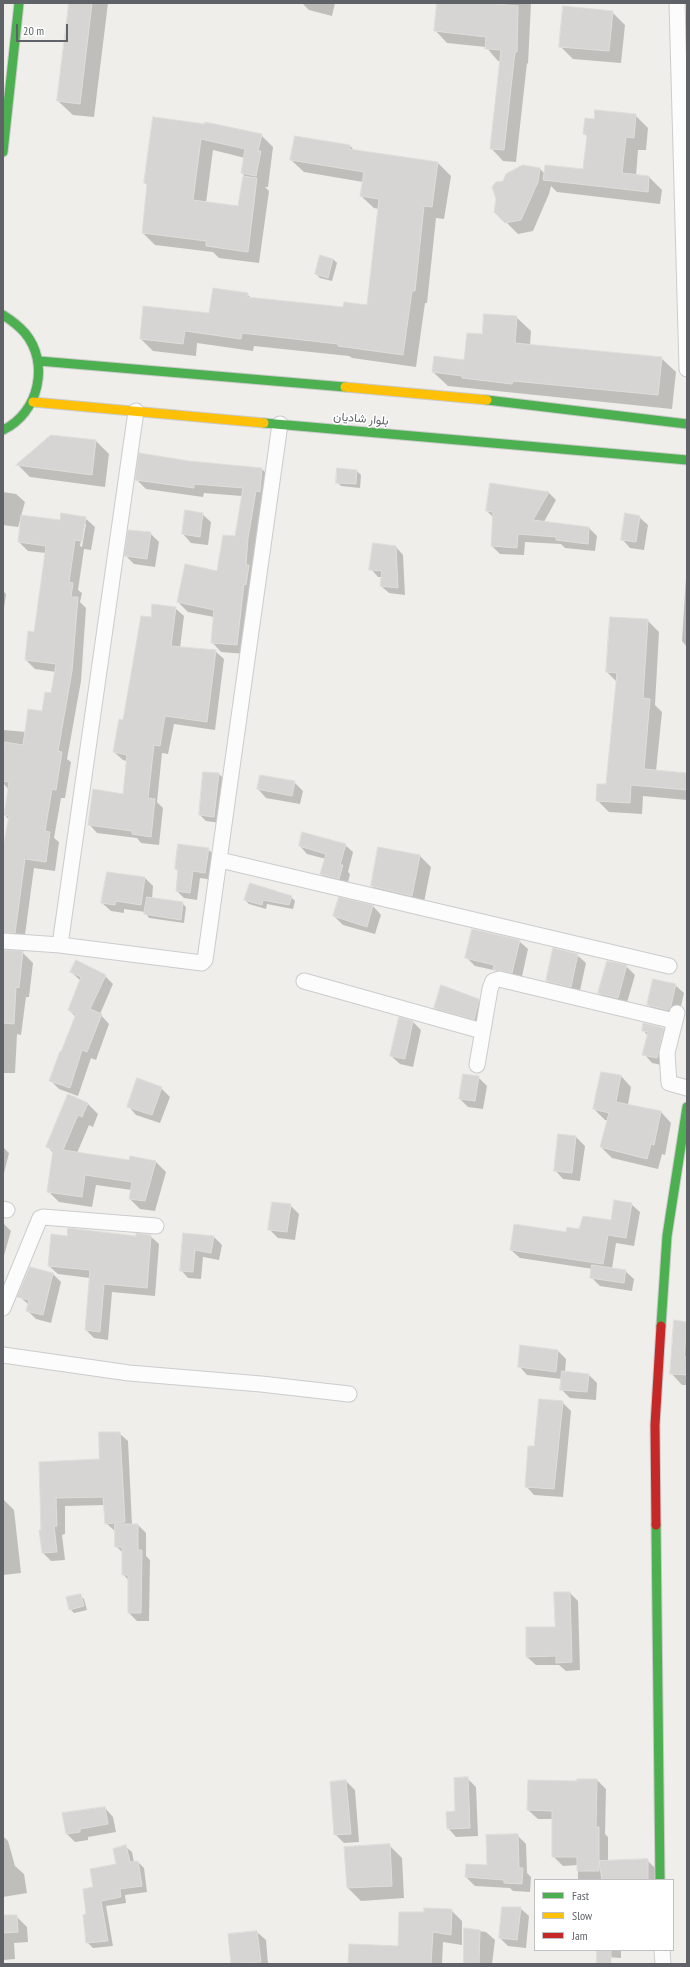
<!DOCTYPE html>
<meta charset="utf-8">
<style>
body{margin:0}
#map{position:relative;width:690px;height:1967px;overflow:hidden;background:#efeeea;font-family:"PT Sans Narrow",sans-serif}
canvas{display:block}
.frame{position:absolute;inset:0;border:4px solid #5f6368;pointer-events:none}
.legend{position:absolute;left:534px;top:1879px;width:140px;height:72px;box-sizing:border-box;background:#fff;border:1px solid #bfc1c3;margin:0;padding:5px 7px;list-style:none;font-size:12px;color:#5f6368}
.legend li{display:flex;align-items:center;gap:8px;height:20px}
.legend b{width:20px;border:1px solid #bfc1c3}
.scale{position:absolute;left:16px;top:24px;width:52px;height:18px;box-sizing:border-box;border:2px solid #5f6368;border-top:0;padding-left:5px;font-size:12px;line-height:14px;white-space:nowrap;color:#5f6368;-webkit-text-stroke:3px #fff;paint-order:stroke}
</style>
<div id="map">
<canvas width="690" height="1967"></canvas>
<div class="frame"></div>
<ul class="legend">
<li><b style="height:5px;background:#4caf50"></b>Fast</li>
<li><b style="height:5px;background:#ffc107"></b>Slow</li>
<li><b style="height:5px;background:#c62828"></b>Jam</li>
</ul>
<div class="scale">20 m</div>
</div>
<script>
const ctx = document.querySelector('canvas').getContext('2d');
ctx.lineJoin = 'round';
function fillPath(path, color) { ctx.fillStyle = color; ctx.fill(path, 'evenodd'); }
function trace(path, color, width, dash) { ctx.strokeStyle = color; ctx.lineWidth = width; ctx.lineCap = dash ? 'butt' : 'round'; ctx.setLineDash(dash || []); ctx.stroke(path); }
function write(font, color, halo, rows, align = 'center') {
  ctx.font = font + ' "PT Sans Narrow",Vazirmatn,sans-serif'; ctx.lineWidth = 3; ctx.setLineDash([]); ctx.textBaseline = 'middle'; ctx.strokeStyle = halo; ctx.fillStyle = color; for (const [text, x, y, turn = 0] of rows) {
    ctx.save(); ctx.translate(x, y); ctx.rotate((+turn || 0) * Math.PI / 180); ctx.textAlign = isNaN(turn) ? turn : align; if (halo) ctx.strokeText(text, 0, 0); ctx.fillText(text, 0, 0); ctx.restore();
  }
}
fillPath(new Path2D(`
 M70,3h38l-14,114 -21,-2 -15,-14z
 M302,3h33l-3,13 -23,-6z
 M438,3h93l-3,61 -1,-1 -11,99 -13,-1 -12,-13 10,-87h-3l-12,-14 -39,-4 -12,-13z
 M612,12l13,13 -4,38 -48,-4 -13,-13z
 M635,115l13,13 -2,22h-8l-2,26 13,1 13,13 -2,14 -103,-12 -6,-6 -2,8 -16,37 -15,3 -12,-12 -3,-40 20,-16 17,3 5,5 39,-4 4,-33 -4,-3 11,-14z
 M154,118l107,17 12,12 -5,40h-3l4,4 -10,72 -40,-5 -6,-6 -58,-7 -12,-12 5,-47 -3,-3zM213,150l32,8 -3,15 2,2 -5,32 -33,-4z
 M350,146l4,4 84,13 13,13 -7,43 -8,-1 -9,85h-2l-9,64 -64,-9 -3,-2 -95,-10 -1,5 -56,-8 -1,13 -43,-5 -12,-12 69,-25 37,-20 5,5 92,9 24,-2 11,-97 -5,-1 -13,-12 2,-14 -59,-10 -13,-12z
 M333,259l4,4 -5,18 -12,-3 -4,-4z
 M516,317l15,14 -1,15 131,12 15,14 -4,37 -224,-23 -15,-14 32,-11 18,-26z
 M51,436l45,5 13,13 -4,33 -75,-10 -12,-12z
 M189,462l73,7 9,9 -25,176 -25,-2 -9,-10 2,-25 -26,-5 -10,-10 39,-30 19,-35 6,-41 -38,-3 -1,4 -57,-8 -10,-10z
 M357,471l4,4 -1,13 -19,-2 -4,-4z
 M491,484l57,8 8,8 -12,22 45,6 8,8 -2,15 -30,-3 -4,-4 -36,-2 -1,13 -24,-1 -8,-8 2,-28 -7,-7z
 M3,492l13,2 9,8 -4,14 40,5 24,-3 10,9 -4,23 -7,-1 -6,41 4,3 -2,9 6,6 -5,73 -14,78 4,3 -6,36h-4l-7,40 5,4 -4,29 -21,-3 -10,74h-21v-90l6,-32 -4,-5 4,-25 -6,-7v-53l23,2 17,-20 9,-18 4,-22 -21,-3 -9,-9 9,-27 11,-80 -18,-2 -9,-9 2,-24 -3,9 -15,-2zM84,524h2l-4,23 -2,-1z
 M202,514l9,8 -3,23 -17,-2 -8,-9z
 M639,517l9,8 -4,25 -14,-2 -8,-9z
 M150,533l9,9 -4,25 -21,-3 -8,-8z
 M396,547l7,8 2,40 -16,-2 -8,-7 1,-9h-4l-7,-8z
 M686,577h1v70l-5,-6z
 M3,591l3,3 -3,21z
 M175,608l9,8 -4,32 35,3 9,8 -9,71 -41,-6 -6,30 -6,-1 -5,49 6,6 -4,37 -18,-2 -4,-5 -40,-5 -8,-9 35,-29 3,-34 -4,-1 -9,-8 38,-134z
 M647,620l12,12 -4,73 7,7 -6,59 31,3v26l-44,-4 -1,18 -33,-2 -12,-12 10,-14 10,-104 -10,-10z
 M204,773l15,1 7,7 -6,42 -14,-2 -6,-6z
 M294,782l9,9 -3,13 -34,-6 -8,-9z
 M345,845l8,7 -5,20 2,2 -3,12 -18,-4 -8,-8 5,-15 -19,-5 -7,-8z
 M208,849l8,8 -3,23 -13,-2 -3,22 -13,-2 -7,-7 2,-19 -3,-3z
 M420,856l11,11 -8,40 -40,-10 -11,-11z
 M145,878l8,8 -1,13 30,4 4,4 -2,16 -35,-5 -4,-6 -21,-3v4l-13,-2 -9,-8z
 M291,897l4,4 -2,8 -26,-5 -1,5 -17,-5 -4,-4z
 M340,899l33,7 8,9 -6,19 -32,-9 -9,-9z
 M519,941l9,8 -7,32 -18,-4 -5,-6 -23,-5 -8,-8z
 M3,951l19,1 11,11 -4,34h-3l-5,38 -4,-1 -2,39h-12z
 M577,955l9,8 -7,32 -24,-6 -8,-8z
 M626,966l9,9 -9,31 -18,-5 -9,-8z
 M71,972l34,4 8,8 -13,30 9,10 -13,36 -5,-2 -13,38 -19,-7 -8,-8 25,-64 -7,-7 12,-29z
 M675,985l9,8 -5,22 -22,-2 -9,-8z
 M479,1000l7,7 -5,19 -39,-11 -7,-7z
 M413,1022l8,8 -8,37 -13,-3 -9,-8z
 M664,1029l8,8 -6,29 -14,-3 -8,-9 4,-18 -5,-6z
 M621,1076l10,11 -3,18 33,7 10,11 -6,32 -3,-1 -4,15 -46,-11 -11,-11 7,-27h-3l-11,-11z
 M478,1077l9,9 -4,23 -15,-2 -8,-8z
 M161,1088l9,9 -10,26 -24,-8 -8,-9z
 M88,1104l10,10 -5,13 -4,-2 -12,28 53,8h25l11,11 -11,39 -15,-2 -10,-10 2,-9 -36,-5 -4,22 -33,-5 -11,-11 6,-37 -7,-8z
 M559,1135l17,2 9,9 -5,35 -17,-2 -8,-9z
 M3,1147l6,6 -6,24z
 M631,1204l9,8 -6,34 -18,-3 -4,26 13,2 9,8 -2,12 -32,-5 -9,-9 2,-8 -73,-11 -9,-8 101,-29z
 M290,1205l9,9 -4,26 -17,-2 -9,-9z
 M3,1223l8,8 -8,28z
 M184,1235l30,2 8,8 -3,15 -16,-3 -2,22 -13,-1 -7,-8z
 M150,1236l9,8 -4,52 -43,-4 -4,48 -14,-2 -8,-8 4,-52 -32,-4 -9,-8 19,-29z
 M53,1274l8,8 -10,41 -15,-4 -9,-9 2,-5 -10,-9z
 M687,1323v62h-5l-11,-12z
 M558,1351l8,8 -1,13 23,2 9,9 -1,17 -26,-2 -9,-9 1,-10 -35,-4 -8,-9z
 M562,1402l9,9 -8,86 -29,-2 -8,-9 8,-38z
 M119,1433l9,8 4,84h6l8,8v23l4,4 -1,61h-12l-8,-8v-32l-6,-7v-21l-7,-7v-14l-10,-9 -1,-18 -40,1v28l-3,1 3,25 -14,1 -8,-8 -3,-22 2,-1 -2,-67 60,-3z
 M3,1499l11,11 7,63 -18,2z
 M570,1593l8,8 2,69 -14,1 -7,-6h-23l-9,-8 29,-29z
 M80,1595l4,4 3,11 -13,3 -4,-4z
 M467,1778l9,9 2,49 -22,1 -8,-9 8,-16z
 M597,1780l9,9 -1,45 3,3v24l39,-1 9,9 1,11h-79v-15l-15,1 -10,-10v-37h-15l-10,-9 50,-28z
 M346,1781l9,9 4,52 -15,1 -9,-9z
 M105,1808l8,9 3,15 -28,5v3l-13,2 -8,-8z
 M517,1835l9,9 1,29 4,4 -1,15 -17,-1 -3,-3 -35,-2 -9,-9 22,-11z
 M3,1836l5,5 7,25 9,8 3,19 -24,4z
 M389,1845l13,13 2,40 -43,3 -13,-13z
 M126,1847l6,5 2,10h4l6,6 3,24 -22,3 1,8 -20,3 7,40 -20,2 -6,-6v-27l7,-27 24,-23z
 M520,1908l9,8 -3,32 -18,-2 -8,-8z
 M451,1910l11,11v24l-19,-3 -1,22h-93l50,-17 26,-33z
 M3,1916h13l11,11 1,15 -14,1 1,16 -12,1z
 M465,1929l21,3 9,8 -3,24h-27z
 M257,1932l9,8 2,24h-36l-3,-29z
 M601,1950h20v8l-14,-1z`), '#0003');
const building = new Path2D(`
 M69,3h23l-12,101 -23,-3z
 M437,3h50l31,3 -1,46h-2l-11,98 -14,-1 11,-99 -16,-1 1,-12 -52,-6z
 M563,6l50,5 -4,40 -50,-4z
 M595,110l41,4 -2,24 -8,-1 -4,36 27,3 -1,16 -105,-12 2,-15 38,4 4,-34 -4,-1 2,-16 9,1z
 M153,117l52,7v-2l57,12 -4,17h3l-5,25 -15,-3 4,-24 -44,-10 -8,61 45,6 5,-30 14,2 -9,74 -42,-6v-5l-64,-8 5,-49 -3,-1z
 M295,136l55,9 -1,4 89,13 -6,45 -8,-1 -9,85h-3l-9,64 -65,-9v-2l-96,-11 -1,6 -56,-8 -2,13 -43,-5 3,-33 66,7 4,-25 35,5 -1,4 96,10 1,-5 23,3 12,-106 -19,-3 4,-24 -74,-12z
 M523,165l17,3 -2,14 -17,38 -16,3 -11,-11 2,-13 -4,-12 4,-5 7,-1 3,-7z
 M320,255l13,4 -5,19 -13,-4z
 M484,314l33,2 -2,27 147,14 -4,38 -145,-14 -1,3 -50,-6v-2l-30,-4 2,-16 30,4 3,-27 15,1z
 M51,435l45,5 -4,35 -76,-10z
 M139,453l50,8 73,7 -2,24 -4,-1 -8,47 -2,27h3l-3,20 -2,-1 -7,61 -26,-2 3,-33 -37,-8 8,-38 32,7 6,-36 12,1 8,-48 -49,-4v4l-59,-8z
 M337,468l20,2 -1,14 -20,-1z
 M490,483l59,9 -16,28 56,7 -1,17 -32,-4v-3l-38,-3 -1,14 -26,-2 2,-34 -7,-1z
 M185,510l18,3 -3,24 -18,-3z
 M61,513l25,4 -4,24 -7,-1 -6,42 4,1 -2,14h7l-6,74 -14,80 4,1 -6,38 -4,-1 -7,42 5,1 -4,30 -21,-3 -10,74 -12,-1v-85l6,-31 -5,-1 5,-33 -6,-1 1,-39 19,3 5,-36 14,2 3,-19 6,1 5,-29 -31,-4 3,-29 6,1 12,-86 -28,-4 3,-27 39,5z
 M625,513l15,3 -4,26 -15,-2z
 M128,530l23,2 -4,27 -23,-3z
 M373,543l23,3 2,42 -18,-2 2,-15 -13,-1z
 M152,604l24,3 -5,39 45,4 -9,72 -42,-6 -5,30 -6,-1 -6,53 7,1 -4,38 -19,-3v-3l-44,-6 5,-36 30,5 4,-39 -14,-3 6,-33 4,1 18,-104 10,1z
 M610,617l38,2 -5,79 7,1 -6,70 43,4v17l-56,-5 -1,18 -34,-2 1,-17h9l11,-111 -11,-1z
 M203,772l16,1 -5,44 -15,-2z
 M260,775l35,6 -3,15 -35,-7z
 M302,832l44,12 -6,21h3l-4,14 -19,-5 6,-20 -27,-8z
 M178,844l31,4 -4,25 -12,-2 -3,22 -14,-2 2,-22h-3z
 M378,847l42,8 -8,41 -41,-10z
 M107,872l38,5 -4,28 -25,-4 -1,4 -14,-2z
 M250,883l42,13 -3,9 -26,-5 -1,5 -18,-5z
 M147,897l36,5 -2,18 -37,-6z
 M339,897l34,8 -6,22 -34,-11z
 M472,929l48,11 -8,33 -19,-4 1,-4 -29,-7z
 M553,948l25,6 -7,33 -25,-6z
 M3,950l20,1 -4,37 -3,-1 -2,37 -11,-1z
 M76,960l30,15 -16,34 12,5 -15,38 -5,-2 -12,38 -21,-7 11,-30 1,1 15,-38 -8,-4 13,-33 -11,-5z
 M607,961l20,4 -9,33 -20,-5z
 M653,979l23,5 -5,22 -3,4 -21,-5z
 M441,985l38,14 -5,21 -40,-12z
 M399,1017l14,4 -8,38 -15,-3z
 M643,1023l21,5 -7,30 -15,-3 6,-23 -6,-1z
 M601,1072l20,3 -5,27 45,9 -7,34 -3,-1 -4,15 -47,-12 9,-34 -16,-4z
 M463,1074l16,2 -4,25 -16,-2z
 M137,1078l25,9 -10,28 -25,-8z
 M68,1094l20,9 -6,14 -4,-2 -15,35 66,10 1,-4 26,5 -11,40 -16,-2 3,-17 -47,-7 -3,22 -35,-5 6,-42 -7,-3z
 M558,1134l18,2 -4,37 -18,-2z
 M614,1200l18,3 -6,35 -18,-3 -5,29 -93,-14 4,-26 52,8 1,-5 12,2 4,-13 28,4z
 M272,1202l19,2 -4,28 -19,-2z
 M68,1228l68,8v-3l15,2 -4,53 -43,-4 -4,48 -15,-2 5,-60 -42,-4 3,-32 16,2z
 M183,1233l31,3 -3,17 -16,-3 -2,22 -13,-1z
 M592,1265l34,5 -2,13 -34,-5z
 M30,1267l23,6 -10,42 -17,-4 3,-11 -12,-3z
 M674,1320l13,2 -3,35h3v18l-17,-1z
 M520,1345l38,5 -2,22 -38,-5z
 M562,1371l27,3 -2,18 -27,-2z
 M539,1399l24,2 -9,88 -29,-2 3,-41h6z
 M99,1432h21l5,90 -20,2 -2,-27 -47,1 1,28h-3l3,26 -15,1 -3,-23h2l-2,-68 60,-3z
 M115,1524h23v26h4l-1,63h-13v-38h-6v-28h-7z
 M554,1592h16l2,70 -16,1v-7l-30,1v-30h29z
 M81,1594l3,12 -15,4 -3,-13z
 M468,1777l2,51 -23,1 -1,-17 9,-1 -1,-33z
 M577,1779h20l-1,48h3v44h-22v-14h-25v-46l-25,-1 1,-30 49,1z
 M346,1780l5,54 -17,1 -4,-53z
 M105,1807l3,17 -28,5v3l-14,2 -4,-21z
 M518,1834l1,34h4l-1,16 -18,-1v-3l-39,-3 1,-13 21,1 -1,-30z
 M390,1844l2,42 -45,2 -3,-41z
 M126,1845l4,17 8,-1 4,25 -22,3 1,8 -20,4 7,40 -22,2 -3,-28 3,-1 -3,-25 10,-2 -3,-18 26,-5 -3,-15z
 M648,1859v21h-46l-3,-19z
 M502,1907h19l-4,33 -18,-2z
 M424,1908l28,1 -1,26 -18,-3 -2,32h-83l1,-20 49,2 1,-34h25z
 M3,1915h14l1,17 -15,1z
 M464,1928l16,2 -1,34h-15z
 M257,1931l4,31 -30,2 -3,-30z
 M597,1950h14v14h-14z`);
fillPath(building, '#d6d5d3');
trace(building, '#deddd9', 1);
const street = new Path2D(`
 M677,3l10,366
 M220,860l449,106
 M3,941l57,4 142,18 3,-3 75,-536
 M60,945l76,-534
 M304,981l178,50
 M677,1013l-10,40 2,30 18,5
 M477,1065l13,-76 3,-8 6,-2 175,42
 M3,1209l4,1
 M3,1308l37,-90 3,-1 113,9
 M3,1355l126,18 132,11 88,10
 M662,1950l1,14`);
const fast = new Path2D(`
 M3,152l16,-149
 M3,315c8,5 15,10 22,18 25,30 14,80 -22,97
 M39,361l306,26
 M487,400l200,24
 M264,423l423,37
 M661,1326l6,-90 20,-129
 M656,1525l4,355`);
const slow = new Path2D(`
 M345,387l142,13
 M33,402l231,21`);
const jam = new Path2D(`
 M656,1525l-1,-100 6,-99`);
trace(street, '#cbcccc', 17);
trace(fast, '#cacacb', 11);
trace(slow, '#cacacb', 11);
trace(jam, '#cacacb', 11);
trace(street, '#fdfcfc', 15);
trace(fast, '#4caf50', 9);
trace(slow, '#ffc107', 9);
trace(jam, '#c62828', 9);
write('12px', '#5f6368', '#fff', [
 ["بلوار شادیان",361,419,5]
]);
</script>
